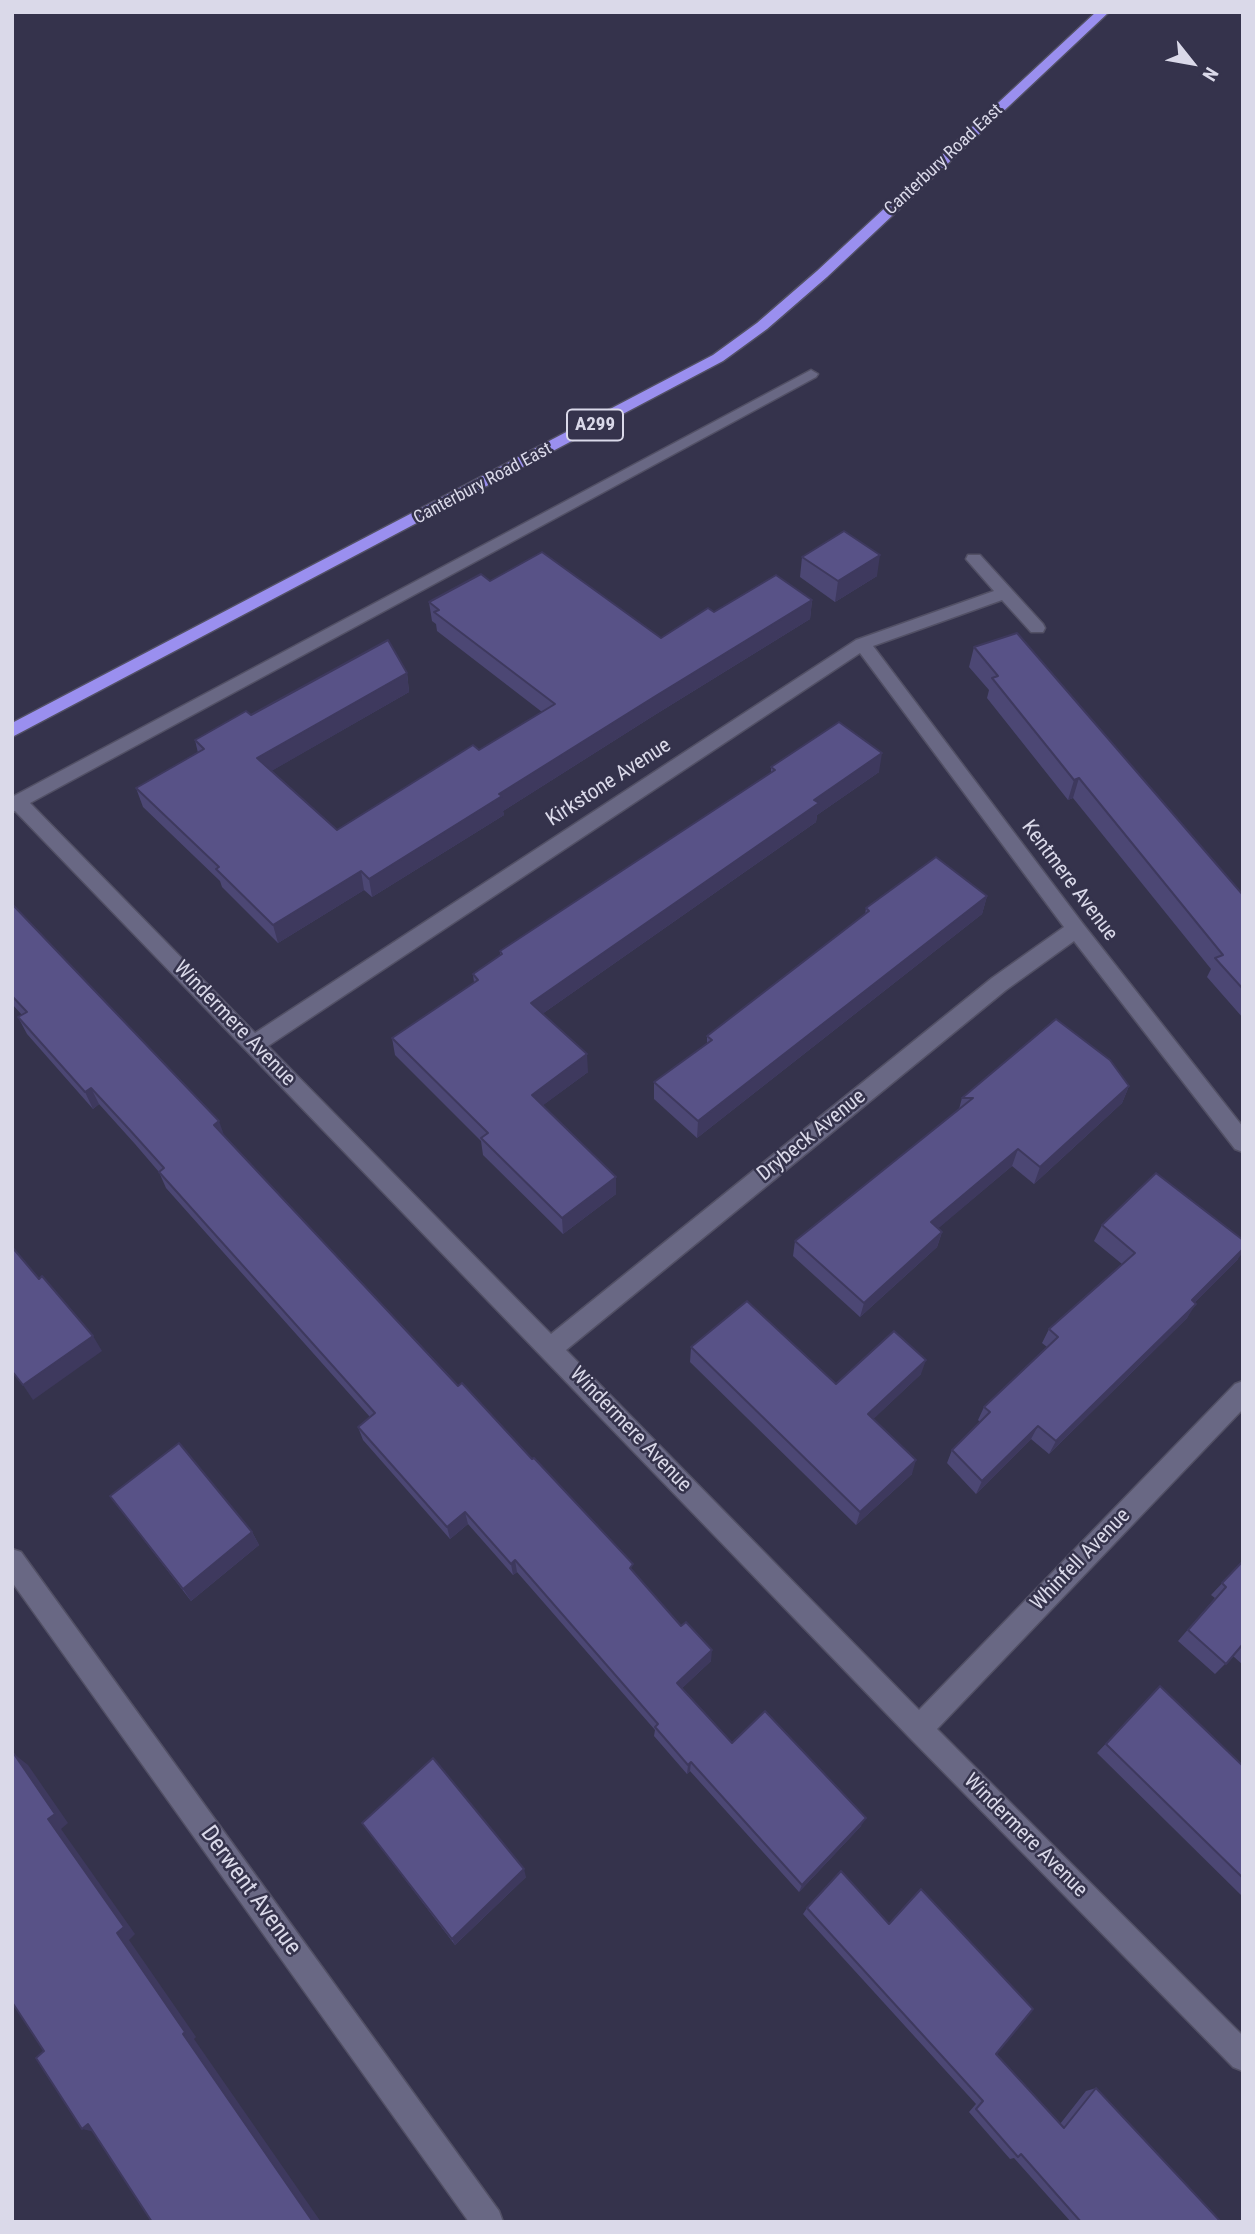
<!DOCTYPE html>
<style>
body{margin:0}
#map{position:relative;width:1255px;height:2234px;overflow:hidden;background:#35334c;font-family:"Roboto Condensed",sans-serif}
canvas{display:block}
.frame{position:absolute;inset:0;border:14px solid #dad9e9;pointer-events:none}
.north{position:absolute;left:1157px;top:28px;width:70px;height:70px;-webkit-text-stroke:5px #35334c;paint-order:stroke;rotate:121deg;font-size:19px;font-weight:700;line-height:28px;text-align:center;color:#dad9e9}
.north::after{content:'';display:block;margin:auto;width:24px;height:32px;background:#dad9e9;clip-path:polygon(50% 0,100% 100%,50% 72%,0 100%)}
</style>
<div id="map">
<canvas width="1255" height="2234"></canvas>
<div class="frame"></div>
<div class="north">N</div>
</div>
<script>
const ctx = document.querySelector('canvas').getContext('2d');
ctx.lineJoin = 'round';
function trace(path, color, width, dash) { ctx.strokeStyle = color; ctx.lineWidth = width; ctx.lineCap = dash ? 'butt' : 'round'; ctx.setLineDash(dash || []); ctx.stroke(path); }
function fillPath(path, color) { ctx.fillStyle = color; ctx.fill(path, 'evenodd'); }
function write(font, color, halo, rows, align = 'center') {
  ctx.font = font + ' "Roboto Condensed",sans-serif'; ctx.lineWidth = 5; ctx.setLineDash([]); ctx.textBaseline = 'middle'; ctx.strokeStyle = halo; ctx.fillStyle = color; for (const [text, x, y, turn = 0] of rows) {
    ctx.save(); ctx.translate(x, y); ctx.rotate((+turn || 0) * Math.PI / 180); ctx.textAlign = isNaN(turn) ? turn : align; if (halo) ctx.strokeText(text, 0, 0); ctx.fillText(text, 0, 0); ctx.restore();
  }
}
const minor = new Path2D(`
 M811,370l7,4 -2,3 -786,426 225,230 601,-393 138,-49 -28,-32 2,-4h12l63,69 2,4 -2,4h-12l-29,-32 -129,46 210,278 160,203v25l-8,-3 -161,-208 -68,49 -440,360 353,360 316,-326 8,-3v28l-306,320 306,307v35l-10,-4 -323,-329 -895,-927 -3,1v-15zM860,653l204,274 -72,51 -441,356 -283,-288z
 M12,1549l9,3 478,659 4,11h-34l-457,-640z`);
const highway = new Path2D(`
 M1096,12h13l-282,265 -60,52 -44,32 -711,376v-14l701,-368 44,-32 60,-52z`);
trace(minor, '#525065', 3);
trace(highway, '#525065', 3);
fillPath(minor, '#696884');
fillPath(highway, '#9a8fef');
fillPath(new Path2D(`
 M802,557l75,19 -42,26 -35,-25z
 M490,581l171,57 53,-26 98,-12 -2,19 -157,97 -150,95 1,4 -132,82 -8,-7 -86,53 -56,-56 -2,-6 -77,-74 -7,-19 62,-35 -3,-13 56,-25 156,-42 2,19 -138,79 66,59 142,-80 63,-38 -105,-81 -1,-7 -4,-3 -3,-19z
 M974,647l269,248v123l-36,-41 4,-8 -138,-171 -5,2 -81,-102 2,-8 -20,-23z
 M771,767l108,5 -62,43 -1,7 -274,192 46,58 -45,33 73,89 -53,40 -80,-79 -2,-14 -86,-86 -3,-17 82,-55 -1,-9 27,-19v-4l271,-178z
 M987,896l-5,18 -285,224 -43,-39v-17l53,-38v-8l158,-121 1,-7z
 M12,904l213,233 408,434 78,90 -29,27 50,55 129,83 -62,66 -109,-121 -3,3 -33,-38 1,-6 -138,-158 -4,3 -45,-51 -18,15 -87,-99 -5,-13 12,-10 -204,-229 -7,-16 -24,-28 -36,-40 -6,5 -66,-75 -9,-17 4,-2 -10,-11z
 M1129,1086l-7,17 -88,81 -22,-18 -74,62 4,4 -5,15 -77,70 -67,-61 2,-15 164,-132 3,-11z
 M1102,1225l136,34 -43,43 -8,16 -138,136 -18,-15 -55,55 -29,-31 5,-13 28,-28 -2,-2 6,-13 63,-60 -5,-4 7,-14 73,-65 -28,-23z
 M691,1347l145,37 85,-10 -48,45 39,55 -56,51 -166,-163z
 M110,1496l142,36 7,13 -68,56z
 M1243,1561v104l-10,-9 -18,18 -37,-33 37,-43 -4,-3z
 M1160,1686l83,80v131l-146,-144z
 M362,1823l164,54 -71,68z
 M807,1908l253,216 26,-33 10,-3 125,134h-150l-57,-64 -4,1 -41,-47 7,-8 -173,-190z`), '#4c4774');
fillPath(new Path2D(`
 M880,555l-3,21 -42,26 3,-21z
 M812,600l-2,19 -157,97 -150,95 1,4 -132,82 -3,-18 130,-85 155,-97z
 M407,673l2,19 -148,85 -4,-19z
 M882,753l-3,19 -62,43 -1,7 -284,199 -1,-18 283,-203z
 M1079,778l-6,20 -5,2 6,-20z
 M361,871l3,19 -86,53 -5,-18z
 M987,896l-5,18 -285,224 1,-17z
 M587,1054l1,18 -54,40 -2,-17z
 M1129,1086l-7,17 -88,81 6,-17z
 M91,1088l8,16 -6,5 -8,-17z
 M219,1121l6,17 -11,-13z
 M1018,1149l-6,17 -85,72 4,-16z
 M616,1177v17l-53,40 -1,-16z
 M942,1232l-5,15 -77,70 4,-14z
 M1243,1249v3l-5,7 -55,55 9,-14z
 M1196,1304l-9,14 -138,136 7,-13z
 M93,1336l9,15 -69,49 -10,-15z
 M926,1360l-5,14 -57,54 4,-14z
 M1038,1426l-7,13 -55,55 6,-13z
 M916,1460l-4,14 -56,51 4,-13z
 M465,1512l3,12 -18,15 -3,-12z
 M252,1532l7,13 -68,56 -8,-12z
 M515,1560l2,12 -4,3 -2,-11z
 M712,1650l-1,11 -34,32v-10z
 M14,1754l14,11 40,58 -7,6 74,105 -6,6 67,97 -2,2 127,183h-8l-130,-188 -66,-101 -69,-114z
 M691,1762l-1,9 -3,3 1,-9z
 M866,1818l-5,8 -62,66 3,-7z
 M524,1869l2,8 -71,68 -3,-6z
 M88,2124l7,8 -13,-3z`), '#3e395e');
const building = new Path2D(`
 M844,531l36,24 -42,26 -36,-24z
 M542,552l119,86 47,-30 6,4 62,-37 36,25 -158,97 -155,97 3,2 -133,83 -8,-8 -88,54 -57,-56 3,-2 -83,-79 68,-39 -9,-9 51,-29 5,4 137,-75 19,33 -150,85 80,72 136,-85 6,5 76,-46 -121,-92 5,-2 -10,-8 52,-28 9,7z
 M1017,633l226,262v94l-28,-31 8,-3 -144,-177 -5,2 -82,-102 6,-2 -24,-29z
 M839,722l43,31 -68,47 5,3 -288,200 56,51 -55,41 84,82 -54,41 -81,-80 7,-5 -96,-95 86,-58 -5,-6 29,-20 -2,-3 275,-181 -4,-3z
 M936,857l51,39 -289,225 -44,-39 58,-42 -5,-4 162,-125 -3,-3z
 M12,904l207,217 -5,4 244,261 4,-3 70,76 2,-1 99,106 -3,4 51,58 5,-4 26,28 -35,33 55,60 33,-32 101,107 -64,67 -111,-123 -3,3 -33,-38 3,-3 -143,-164 -4,4 -46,-52 -18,15 -89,-100 17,-14 -216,-241 5,-4 -36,-40 -37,-40 -6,4 -67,-75 9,-5 -15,-16z
 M1056,1019l54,41 19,26 -89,81 -22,-18 -87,73 11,10 -78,71 -69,-62 178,-143h-11z
 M1156,1173l87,67v9l-51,51 4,4 -140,137 -18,-15 -56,55 -30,-31 38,-38 -6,-5 74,-70 -9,-8 86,-76 -33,-28z
 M12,1247l27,32 3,-3 51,60 -70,49 -11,-14z
 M747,1301l89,83 58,-53 32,29 -58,54 48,46 -56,52 -169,-165z
 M179,1443l73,89 -69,57 -73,-93z
 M1243,1561v83l-17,20 -38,-34 38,-43 -4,-4z
 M1160,1686l83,80v112l-137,-134z
 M14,1754l41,60 -7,5 76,108 -7,6 68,99 -2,2 130,188h-161l-64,-98 -6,5 -46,-71 8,-7 -32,-49v-246z
 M433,1758l91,111 -72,70 -90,-116z
 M841,1871l48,53 32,-35 112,120 -37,45 68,74 32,-40 125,134h-140l-60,-68 -3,3 -42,-48 7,-8 -176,-193z`);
fillPath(building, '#585287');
trace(building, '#3e395e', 2);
write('18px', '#dad9e9', '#35334c', [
 ["Canterbury Road East",944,160,-43],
 ["Canterbury Road East",483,484,-28]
]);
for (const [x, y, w] of [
 [595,425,56]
]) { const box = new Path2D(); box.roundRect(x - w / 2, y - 15.5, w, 31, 5); ctx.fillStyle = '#35334c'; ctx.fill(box); trace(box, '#dad9e9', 2); }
write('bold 19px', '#dad9e9', null, [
 ["A299",595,425]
]);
write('21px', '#dad9e9', '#35334c', [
 ["Kirkstone Avenue",609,783,-33],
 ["Kentmere Avenue",1069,881,53],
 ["Windermere Avenue",234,1024,46],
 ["Drybeck Avenue",812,1136,-39],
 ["Windermere Avenue",630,1430,46],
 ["Whinfell Avenue",1081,1560,-46],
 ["Windermere Avenue",1025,1836,45]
]);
write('24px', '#dad9e9', '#35334c', [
 ["Derwent Avenue",250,1891,54]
]);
</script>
